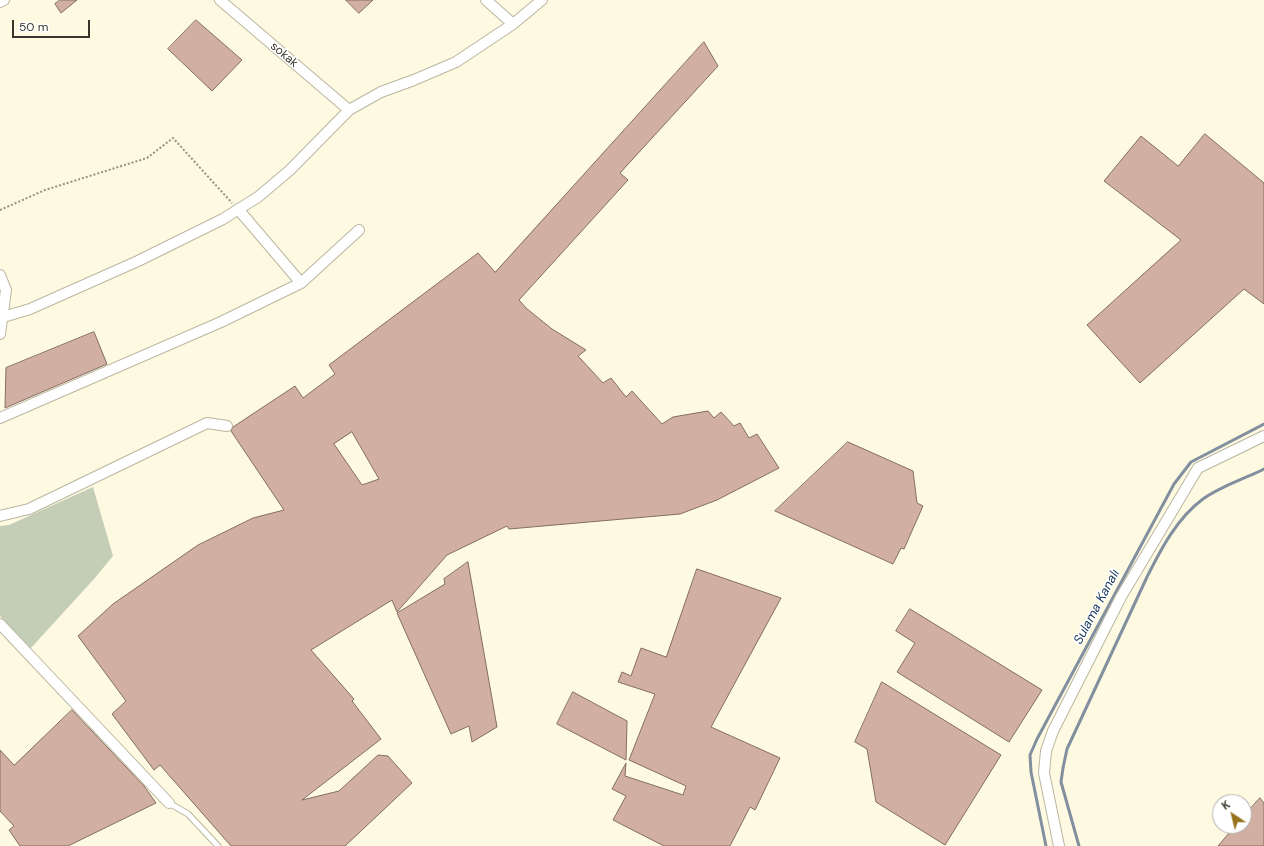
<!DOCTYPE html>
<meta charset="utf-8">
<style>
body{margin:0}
#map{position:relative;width:1264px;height:846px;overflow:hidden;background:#fef9e1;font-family:"DM Sans",sans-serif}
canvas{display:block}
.north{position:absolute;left:1212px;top:794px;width:40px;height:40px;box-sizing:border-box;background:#fff;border:1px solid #afaeab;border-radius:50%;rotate:325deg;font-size:11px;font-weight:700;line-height:16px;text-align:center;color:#37352c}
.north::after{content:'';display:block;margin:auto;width:14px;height:18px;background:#96731c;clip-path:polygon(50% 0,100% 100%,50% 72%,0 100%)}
.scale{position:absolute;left:12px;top:20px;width:78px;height:18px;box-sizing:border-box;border:2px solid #37352c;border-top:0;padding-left:5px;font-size:12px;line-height:14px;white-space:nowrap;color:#37352c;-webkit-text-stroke:3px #fff;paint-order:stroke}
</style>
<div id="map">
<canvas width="1264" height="846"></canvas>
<div class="north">K</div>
<div class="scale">50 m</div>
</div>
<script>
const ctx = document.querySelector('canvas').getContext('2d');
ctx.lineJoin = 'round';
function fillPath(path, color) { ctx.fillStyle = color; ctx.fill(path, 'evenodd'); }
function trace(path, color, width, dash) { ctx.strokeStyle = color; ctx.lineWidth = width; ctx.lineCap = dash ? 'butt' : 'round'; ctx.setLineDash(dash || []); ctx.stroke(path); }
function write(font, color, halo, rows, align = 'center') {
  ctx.font = font + ' "DM Sans",sans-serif'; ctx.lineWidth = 3; ctx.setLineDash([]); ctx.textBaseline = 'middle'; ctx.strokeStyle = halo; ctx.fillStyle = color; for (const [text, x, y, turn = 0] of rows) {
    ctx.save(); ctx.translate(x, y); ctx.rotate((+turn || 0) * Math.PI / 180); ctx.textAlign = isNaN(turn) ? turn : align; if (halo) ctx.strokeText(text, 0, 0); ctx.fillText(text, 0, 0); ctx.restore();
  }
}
fillPath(new Path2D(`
 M93,487l20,69 -19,23 -64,70 -30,-33v-90l9,-1z`), '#c4cdb6');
trace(new Path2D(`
 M1046,846l-15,-74 -1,-17 7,-16 137,-255 17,-22 73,-38
 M1079,846l-18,-64 2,-14 4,-19 80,-172c14,-28 30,-59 56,-78 18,-13 41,-20 61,-30`), '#818f9f', 3);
const building = new Path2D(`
 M60,0h17l-16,13 -6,-9z
 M346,0h27l-14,13z
 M196,20l46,40 -30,31 -44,-42z
 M704,42l14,24 -98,107 8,7 -109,120 7,8 26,21 34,21 -8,6 25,27 8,-5 15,19 6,-6 30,33 11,-7 35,-6 6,7 7,-6 13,14 6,-3 9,15 8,-4 22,34 -62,32 -37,14 -171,15 -2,-3 -60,29 -50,57 -5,-12 -81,50 43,49 -2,2 29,38 -79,61 37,-9 39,-36 10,1 24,27 -67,63h-114l-71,-81 -6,5 -42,-56 14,-13 -48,-65 35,-32 85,-59 55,-27 31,-8 -53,-79 2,-4 62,-41 8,12 32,-24 -6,-9 149,-112 17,19zM352,432l27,47 -17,6 -28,-41z
 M1205,134l59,49v121l-20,-15 -104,94 -53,-58 94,-85 -77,-59 37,-45 37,30z
 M94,332l13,32 -102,44 1,-40z
 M848,442l65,29 4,32 6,3 -19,43 -3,-1 -8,16 -118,-53z
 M468,562l29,165 -25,15 -3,-16 -18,8 -54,-121 48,-29 -1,-5z
 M697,569l84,29 -70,129 69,31 -25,52 -5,-3 -20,39h-66l-51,-26 13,-24 -14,-7 14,-26 -1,13 58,19 3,-9 -57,-26 26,-66 -37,-12 4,-10 9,4 10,-28 25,9z
 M910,609l132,81 -33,52 -112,-70 18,-29 -19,-12z
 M882,682l119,73 -56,90 -69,-43 -9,-53 -12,-7z
 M573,692l54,29 -1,39 -69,-36z
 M72,710l72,76 12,17 -88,43h-48l-11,-16 5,-4 -14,-15v-61l14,15z
 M1260,798l4,5v43h-46l17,-20h9v-10z`);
fillPath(building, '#d1afa3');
trace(building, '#836d64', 1);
const service = new Path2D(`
 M169,803l19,11 30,32`);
const minor = new Path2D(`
 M220,0l129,110
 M486,0l27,24
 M0,2l4,-2
 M238,209l63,74
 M0,275l6,15 -6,44
 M0,318l30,-9 108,-48 85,-42 35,-22 32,-27 59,-60 32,-18 33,-12 42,-18 57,-38 29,-24
 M0,418l221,-96 80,-39 58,-53
 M0,516l29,-7 178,-86 20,3
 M0,624l169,179
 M1059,846l-15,-73 2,-22 7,-20 68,-134 77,-129 66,-32`);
trace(service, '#bbb6a0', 7);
trace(minor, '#bbb6a0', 12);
trace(new Path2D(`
 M0,210l45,-20 102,-32 26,-20 59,65`), '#959282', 2, [2, 2]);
trace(service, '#fff', 5);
trace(minor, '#fff', 10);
write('12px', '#37352c', '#fff', [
 ["sokak",284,55,40]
]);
write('italic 13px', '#1d3c60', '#fff', [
 ["Sulama Kanalı",1097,607,-62]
]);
</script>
